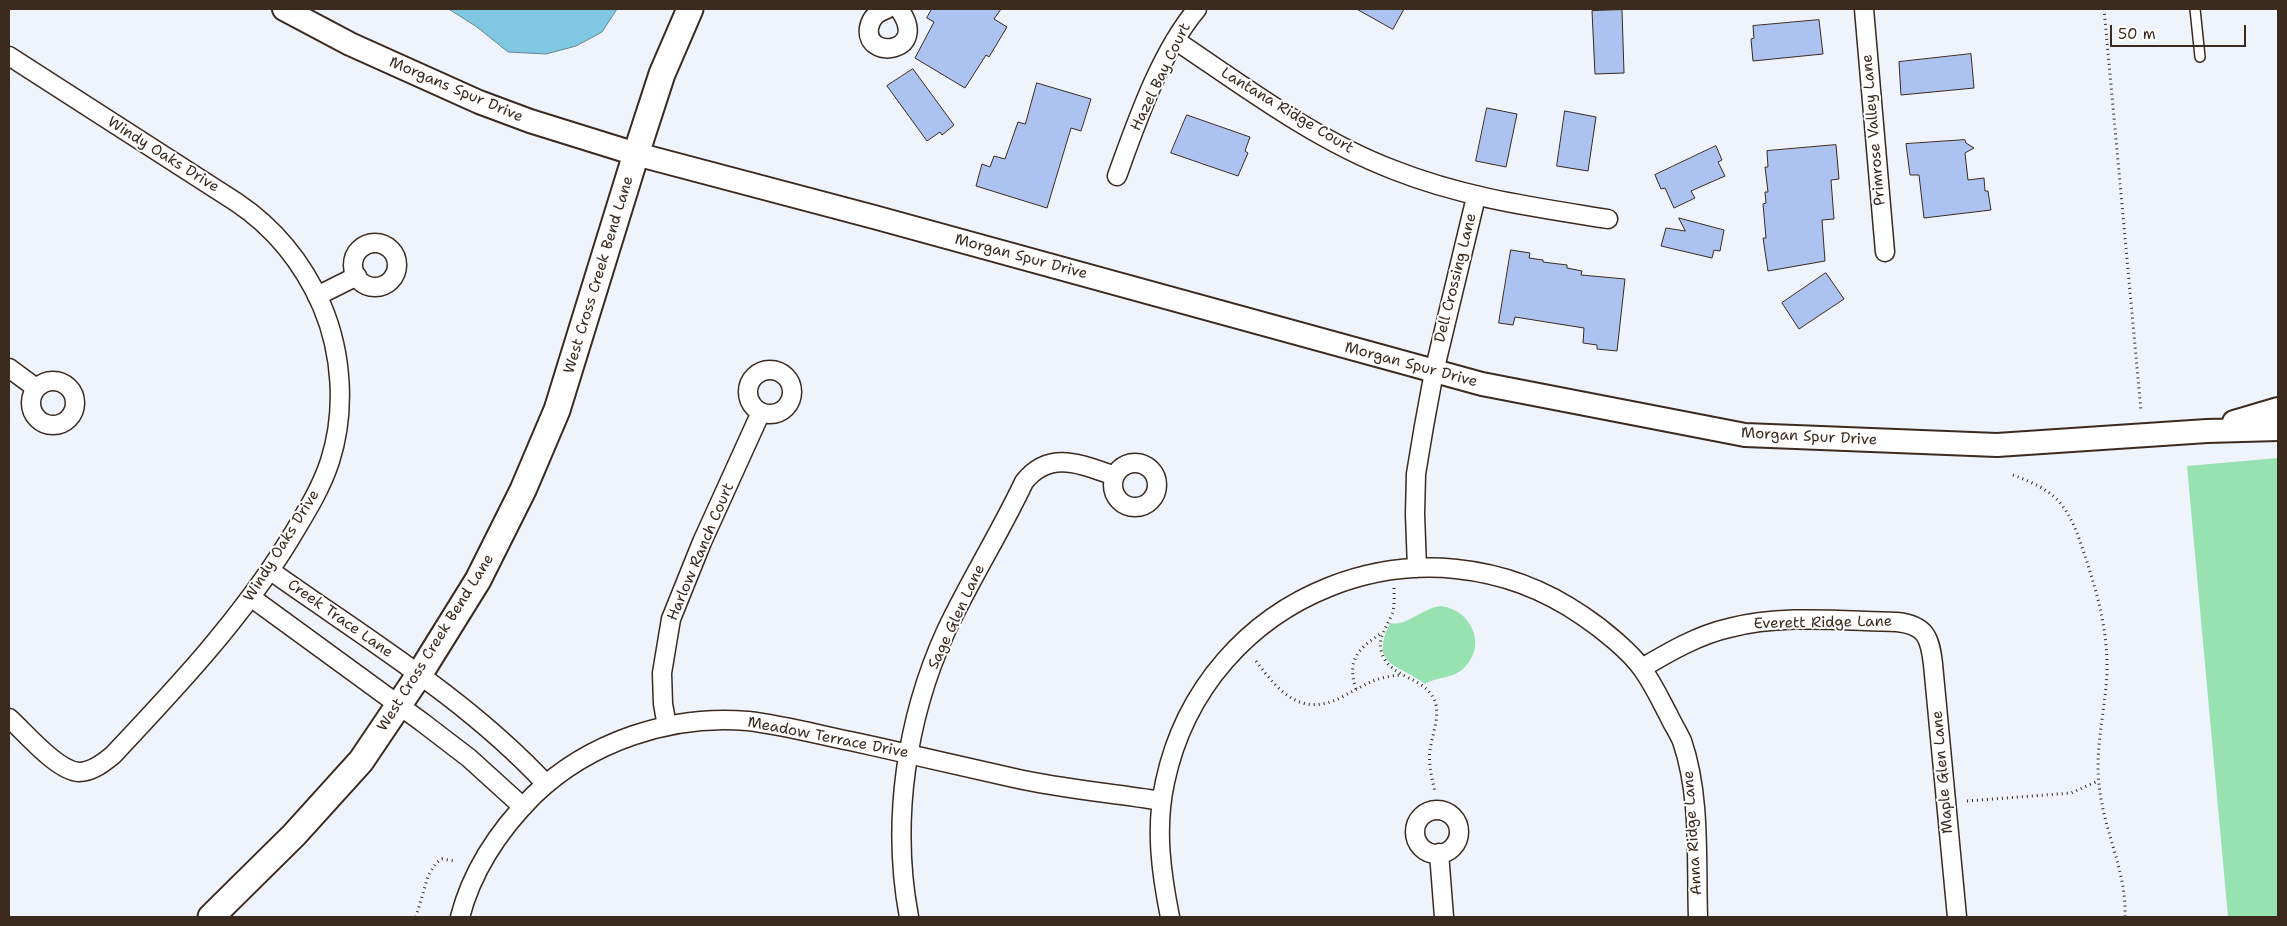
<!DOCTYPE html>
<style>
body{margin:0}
#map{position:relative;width:2287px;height:926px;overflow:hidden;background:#eef3fc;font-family:"Shantell Sans",sans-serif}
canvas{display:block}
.frame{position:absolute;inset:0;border:10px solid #3b2a1e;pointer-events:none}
.scale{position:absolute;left:2110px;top:25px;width:136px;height:22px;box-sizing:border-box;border:2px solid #3b2a1e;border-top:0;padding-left:6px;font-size:15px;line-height:18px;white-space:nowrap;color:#3b2a1e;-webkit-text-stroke:4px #fff;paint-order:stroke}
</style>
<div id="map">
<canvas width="2287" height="926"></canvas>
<div class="frame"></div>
<div class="scale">50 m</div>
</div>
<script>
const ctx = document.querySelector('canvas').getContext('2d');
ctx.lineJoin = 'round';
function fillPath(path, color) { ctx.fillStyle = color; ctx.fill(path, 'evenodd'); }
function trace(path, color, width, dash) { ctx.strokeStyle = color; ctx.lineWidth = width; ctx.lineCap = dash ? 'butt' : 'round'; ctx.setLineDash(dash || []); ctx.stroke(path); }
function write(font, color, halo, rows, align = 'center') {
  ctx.font = font + ' "Shantell Sans",sans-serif'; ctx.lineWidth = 4; ctx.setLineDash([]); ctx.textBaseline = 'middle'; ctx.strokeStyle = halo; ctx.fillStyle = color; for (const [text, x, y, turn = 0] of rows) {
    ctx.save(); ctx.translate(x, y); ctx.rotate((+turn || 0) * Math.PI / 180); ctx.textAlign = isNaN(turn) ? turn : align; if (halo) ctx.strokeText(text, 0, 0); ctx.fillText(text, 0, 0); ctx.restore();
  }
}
fillPath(new Path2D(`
 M2278,458v459h-50l-41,-451z
 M1440,606c31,3 48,39 24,62 -11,11 -26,8 -39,16 -27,-21 -56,-17 -35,-61 16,4 31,-14 50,-17z`), '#98e1b0');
const water = new Path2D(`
 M449,9h168l-15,23 -26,14 -30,8 -38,-2 -31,-25z`);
fillPath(water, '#80c7e1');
trace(water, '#648893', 1);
const building = new Path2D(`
 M932,9h69l-7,10 13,8 -18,30 -3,-2 -21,33 -50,-30 19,-36 -7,-4z
 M1357,9h47l-11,20z
 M1622,10l2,63 -29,1 -3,-63z
 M1819,20l4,34 -70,7 -2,-22 3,-1 -1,-12z
 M1971,54l3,34 -73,7 -2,-33z
 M913,69l41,56 -12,10 -2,-3 -13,9 -40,-55z
 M1037,83l54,16 -10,32 -10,-3 -24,80 -71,-22 6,-22 8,3 4,-11 11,3 13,-37 7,2z
 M1487,108l30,6 -11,53 -30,-6z
 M1565,111l31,6 -8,54 -31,-5z
 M1187,115l63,22 -5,14 3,2 -10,23 -67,-23z
 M1965,140l1,3 8,5 -9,5 3,27 16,-2 1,13h3l3,19 -67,8 -5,-43h-9l-4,-31z
 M1836,145l3,34 -8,1 3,39 -12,1 3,41 -57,10 -5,-33h3l-3,-34 3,-1 -1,-11h3l-3,-25h3l-1,-16z
 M1716,146l6,14 -4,2 7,14 -34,15 4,7 -21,10 -9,-20 -4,1 -6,-14z
 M1679,218l45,12 -4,21 -6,-1 -2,8 -51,-12 5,-18 19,3z
 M1511,250l19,3 -1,5 14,2v2l24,3v3l15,3 -1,4 44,4 -8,72 -20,-2v-4l-14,-2 1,-15 -69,-11 -2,8 -14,-2z
 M1826,273l18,26 -45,30 -17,-26z`);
fillPath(building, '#acc3f1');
trace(building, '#3b2a1e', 1);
const service = new Path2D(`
 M2195,9l5,48`);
const minor = new Path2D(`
 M887,9c-10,4 -16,8 -18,19 -5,33 62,25 30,-19
 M1864,9l21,243
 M1175,40c70,47 140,100 219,130 71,28 140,37 214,49
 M9,56l227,146c39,26 67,61 86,104 20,47 24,105 8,155 -9,28 -25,53 -40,78 -49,80 -113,148 -177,216 -10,8 -21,17 -34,17 -22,-1 -54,-40 -70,-54
 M1117,176c20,-55 43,-123 80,-167
 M353 265a22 22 0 1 1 44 0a22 22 0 1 1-44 0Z
 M317,296l40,-20
 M9,368l27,20
 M748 392a22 22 0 1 1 44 0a22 22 0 1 1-44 0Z
 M31 403a22 22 0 1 1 44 0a22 22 0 1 1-44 0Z
 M1113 485a22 22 0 1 1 44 0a22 22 0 1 1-44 0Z
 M1417,568l-2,-54 1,-40 8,-48 10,-54 42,-175
 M271,571c94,67 196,128 275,213
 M252,598l170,124 47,36 54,49
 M1642,668c27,-16 56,-33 87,-40 54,-14 113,-7 168,-6 29,3 33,16 36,42l24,253
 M667,726l-4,-22 -1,-31 9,-54 31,-77 59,-130
 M1415 832a22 22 0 1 1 44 0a22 22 0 1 1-44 0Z
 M1439,853l5,64
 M460,917c12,-46 40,-88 74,-122 55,-53 137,-81 214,-74 34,4 68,13 102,20 55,12 110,25 164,37 48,11 99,15 147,23
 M909,917c-18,-95 -3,-198 37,-286 24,-51 54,-98 78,-149 26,-33 58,-17 91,-6
 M1170,917c-9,-45 -15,-89 -5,-135 40,-189 259,-276 418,-166 18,12 48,36 60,54 10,14 17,29 25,44 4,9 10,18 14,27 19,55 14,119 16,176`);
const tertiary = new Path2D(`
 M284,9l66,35 129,58 51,19 106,33 238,63 608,167 263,51 252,10 210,-14 71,-2
 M2234,422l44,-13`);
const secondary = new Path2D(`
 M211,917l83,-82 67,-74 58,-86 59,-95 45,-90 34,-80 79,-256 26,-80 28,-65`);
trace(service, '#3b2a1e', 12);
trace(minor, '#3b2a1e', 21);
trace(tertiary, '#3b2a1e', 26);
trace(secondary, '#3b2a1e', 29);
trace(new Path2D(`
 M2104,9l37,402
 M2013,475c18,7 36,14 48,29 12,15 18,34 24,52 13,39 23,76 22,118 -2,37 -12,73 -8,110 4,46 28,87 26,133
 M1394,588c0,9 1,18 -2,26 -5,13 -14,23 -11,36 6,30 48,25 55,55 3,15 -4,30 -6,45 -2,14 2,28 5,42
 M1256,661c23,31 45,57 86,36 23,-12 34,-21 61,-22
 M1356,689c-10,-30 3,-41 27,-57
 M1967,801l104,-8 27,-12
 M416,917l12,-41 8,-13 6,-4 13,2`), '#3b2a1e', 3, [1, 4]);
trace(service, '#fff', 9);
trace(minor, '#fff', 18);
trace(tertiary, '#fff', 22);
trace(secondary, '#fff', 25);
write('15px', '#3b2a1e', '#fff', [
 ["Hazel Bay Court",1161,77,-64],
 ["Morgans Spur Drive",456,90,23],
 ["Lantana Ridge Court",1287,111,31],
 ["Primrose Valley Lane",1874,130,-95],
 ["Windy Oaks Drive",163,155,32],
 ["Morgan Spur Drive",1021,257,15],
 ["West Cross Creek Bend Lane",599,275,-73],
 ["Dell Crossing Lane",1456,278,-76],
 ["Morgan Spur Drive",1411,365,15],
 ["Morgan Spur Drive",1809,437,3],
 ["Windy Oaks Drive",282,546,-58],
 ["Harlow Ranch Court",701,552,-67],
 ["Sage Glen Lane",957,617,-65],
 ["Creek Trace Lane",340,619,35],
 ["Everett Ridge Lane",1823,623,-1],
 ["West Cross Creek Bend Lane",436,643,-58],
 ["Meadow Terrace Drive",828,738,11],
 ["Maple Glen Lane",1943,772,-95],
 ["Anna Ridge Lane",1693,833,-94]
]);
</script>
